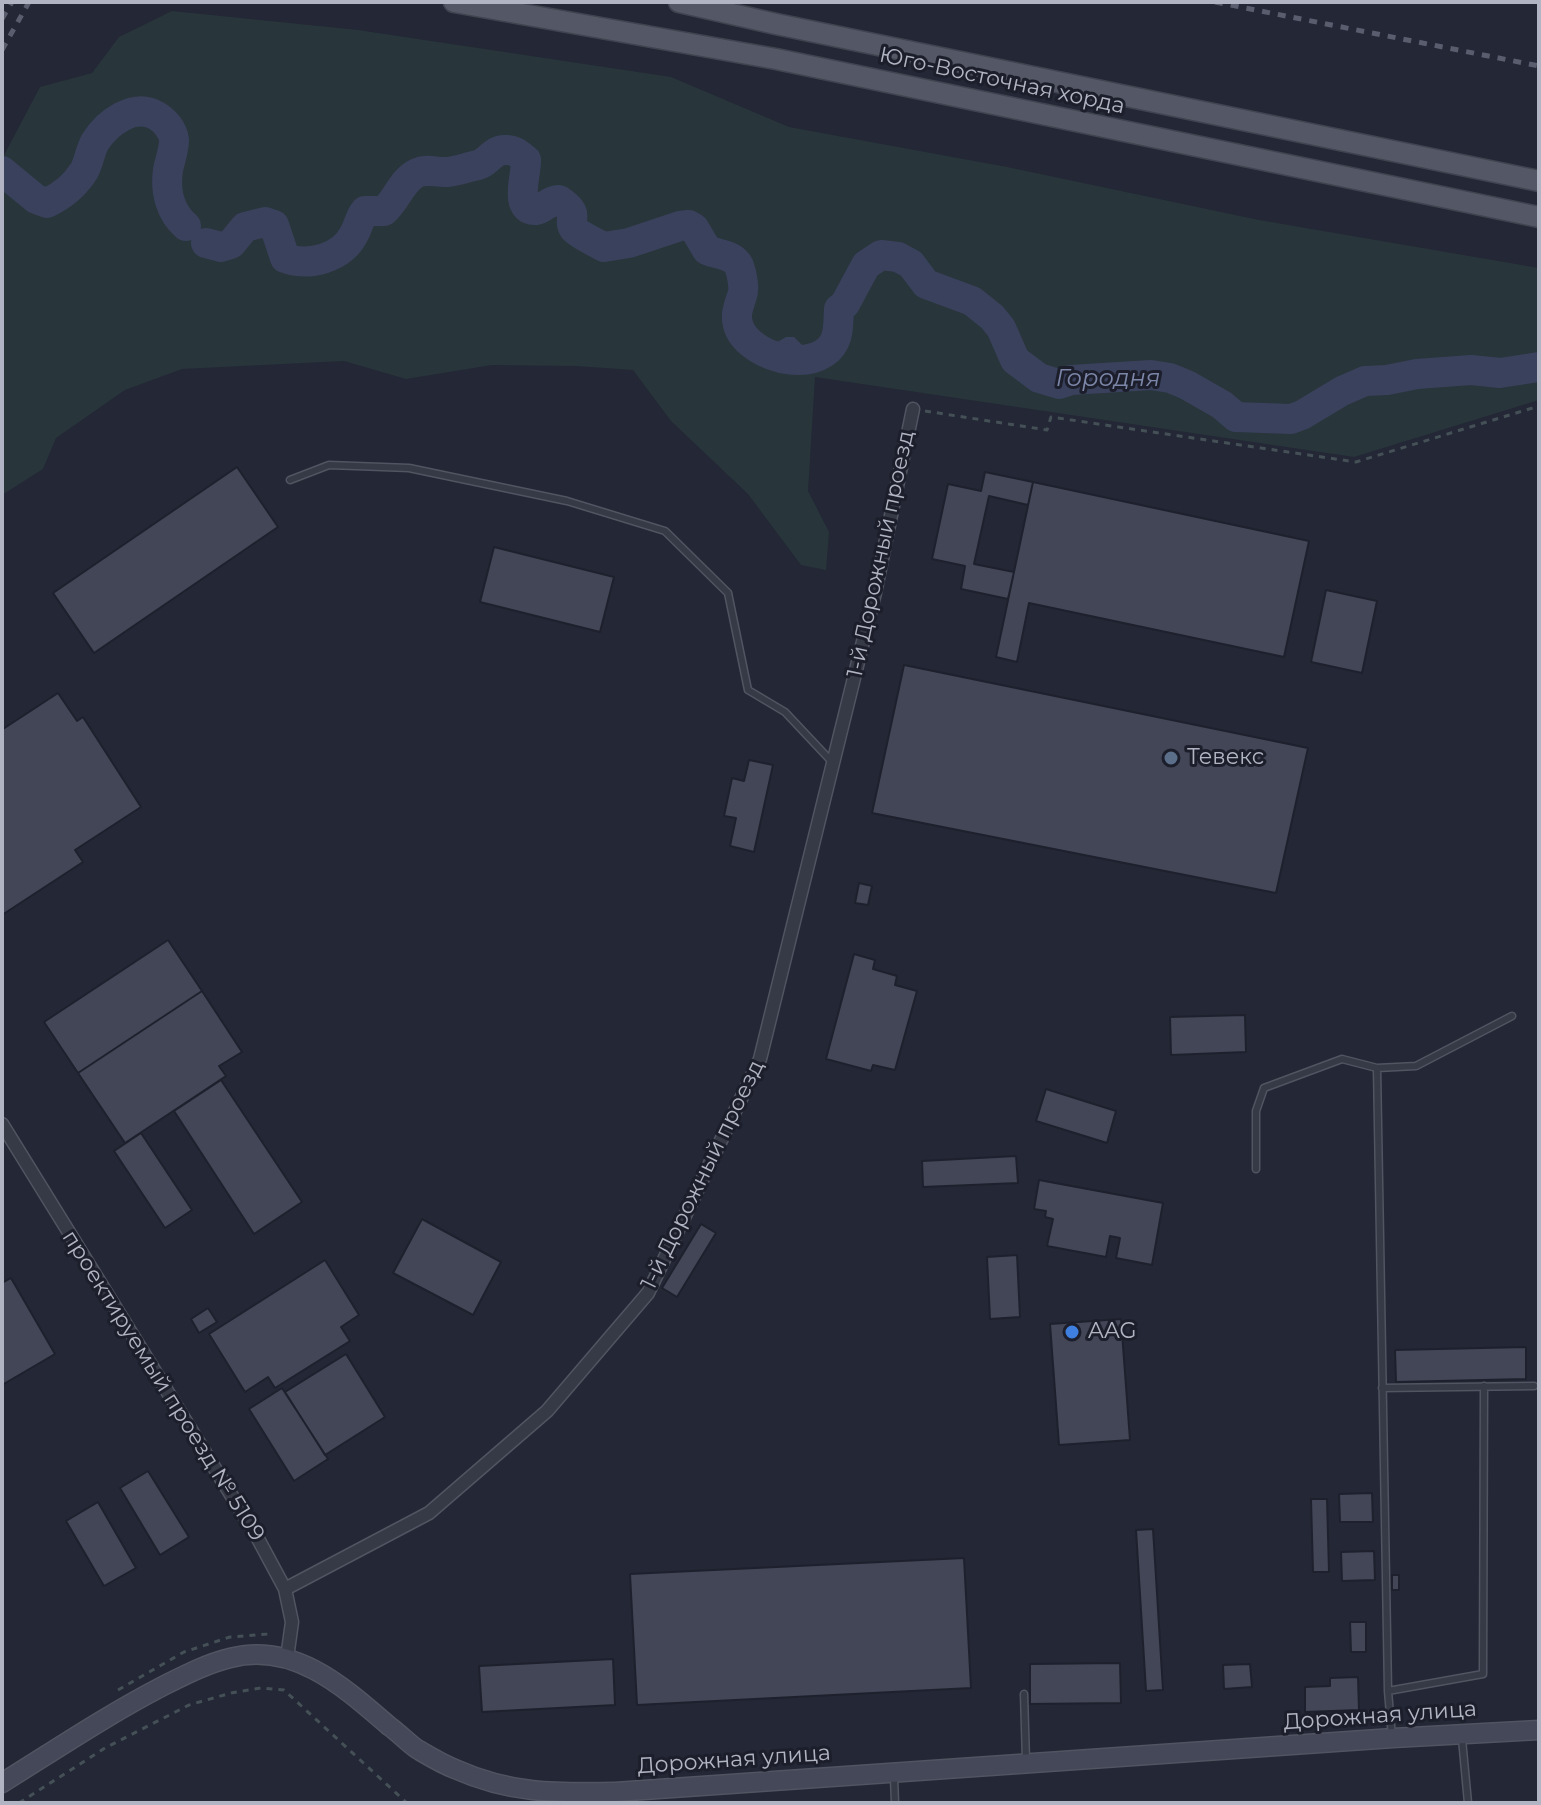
<!DOCTYPE html>
<meta charset="utf-8">
<style>
body{margin:0}
#map{position:relative;width:1541px;height:1805px;overflow:hidden;background:#232736;font-family:Montserrat,sans-serif}
canvas{display:block}
.frame{position:absolute;inset:0;border:4px solid #b1b4c3;pointer-events:none}
</style>
<div id="map">
<canvas width="1541" height="1805"></canvas>
<div class="frame"></div>
</div>
<script>
const ctx = document.querySelector('canvas').getContext('2d');
ctx.lineJoin = 'round';
function fillPath(path, color) { ctx.fillStyle = color; ctx.fill(path, 'evenodd'); }
function trace(path, color, width, dash) { ctx.strokeStyle = color; ctx.lineWidth = width; ctx.lineCap = dash ? 'butt' : 'round'; ctx.setLineDash(dash || []); ctx.stroke(path); }
function write(font, color, halo, rows, align = 'center') {
  ctx.font = font + ' Montserrat,sans-serif'; ctx.lineWidth = 6; ctx.setLineDash([]); ctx.textBaseline = 'middle'; ctx.strokeStyle = halo; ctx.fillStyle = color; for (const [text, x, y, turn = 0] of rows) {
    ctx.save(); ctx.translate(x, y); ctx.rotate((+turn || 0) * Math.PI / 180); ctx.textAlign = isNaN(turn) ? turn : align; if (halo) ctx.strokeText(text, 0, 0); ctx.fillText(text, 0, 0); ctx.restore();
  }
}
fillPath(new Path2D(`
 M172,11l186,19 313,47 118,50 218,40 252,53 280,48v132l-185,57 -539,-80 -7,114 21,41 -3,38 -25,-5 -53,-71 -77,-73 -38,-51 -57,-4 -84,-1 -86,14 -62,-18 -162,8 -57,21 -69,48 -13,31 -41,26v-336l38,-72 52,-14 27,-36z`), '#28353a');
fillPath(new Path2D(`
 M786,337h8l14,14 -7,17c-14,5 -22,1 -34,-7v-13z`), '#3a415d');
trace(new Path2D(`
 M2,171l34,28 11,4c15,-7 28,-18 37,-32 5,-9 6,-20 11,-29 12,-19 39,-40 62,-26 8,5 16,14 17,24 0,10 -4,20 -6,30 -3,21 2,42 18,56
 M206,243l15,4 10,-3 14,-17 20,-5 9,3 11,33c24,9 57,0 69,-24 5,-8 5,-16 11,-23h19c12,-10 18,-31 33,-38 11,-5 19,0 30,-1 10,-1 21,-5 31,-7 11,-3 13,-14 26,-15 10,-1 15,4 22,10 1,12 -13,52 10,50 8,-1 11,-9 23,-10 24,16 7,18 15,29 4,5 24,15 30,18l25,-4 51,-17 9,-1 5,3 13,22c11,5 26,4 32,16 3,8 6,23 3,30 -2,6 -4,11 -5,18 -2,24 24,39 44,44 14,3 31,3 43,-5 16,-10 14,-28 15,-44l6,-5 21,-39 15,-10 17,2 13,7 15,20 46,17 20,16 9,11 14,32 24,18 20,6 12,-4 80,-5 19,3 17,7 35,20 14,12 55,2 11,-4 40,-24 23,-10 22,-1 30,-6 54,-4 29,3 39,-6`), '#3a415d', 30);
const building = new Path2D(`
 M237,467l41,60 -184,126 -41,-60z
 M985,472l48,10 -5,23 -39,-9 -15,68 40,8 -6,27 -47,-10 4,-23 -33,-7 16,-75 33,7z
 M1033,482l276,59 -25,116 -255,-54 -12,59 -21,-5z
 M494,547l120,30 -14,55 -120,-30z
 M1326,590l51,11 -15,72 -51,-11z
 M904,665l404,83 -32,145 -404,-80z
 M58,693l19,28 6,-4 58,90 -66,43 8,12 -81,53v-187l1,1z
 M749,760l24,5 -19,87 -24,-6 6,-28 -12,-2 8,-38 12,3z
 M859,883l13,3 -4,19 -13,-2z
 M168,940l34,51 -124,82 -34,-51z
 M854,954l21,6 -2,9 24,7 -2,9 22,6 -22,79 -22,-5 -2,6 -45,-12z
 M202,991l40,61 -23,14 7,10 -101,67 -47,-70z
 M1245,1015l1,37 -75,3 -1,-38z
 M221,1080l81,122 -48,32 -80,-123z
 M1046,1089l70,22 -9,32 -71,-22z
 M141,1133l51,77 -27,18 -51,-77z
 M1016,1156l2,27 -95,4 -1,-26z
 M1039,1180l124,23 -11,62 -36,-7 4,-20 -10,-2 -4,21 -59,-11 6,-27 -8,-2 1,-6 -12,-2z
 M422,1219l79,43 -28,53 -80,-42z
 M701,1224l15,9 -39,64 -15,-9z
 M1017,1255l3,62 -30,2 -3,-62z
 M325,1260l34,55 -18,12 9,14 -75,47 -7,-11 -23,15 -36,-58z
 M11,1278l44,76 -53,31v-102z
 M208,1308l9,14 -18,11 -8,-14z
 M1121,1319l9,121 -71,5 -9,-121z
 M1526,1347v32l-130,3 -1,-32z
 M346,1354l39,63 -60,38 -40,-63z
 M282,1388l46,71 -34,22 -45,-72z
 M148,1471l41,66 -29,18 -40,-67z
 M1372,1493l1,29h-33l-1,-28z
 M1311,1499h16l2,73h-16z
 M98,1502l38,66 -32,18 -38,-65z
 M1153,1529l10,161 -17,1 -10,-161z
 M1374,1551l1,29 -33,1 -1,-29z
 M964,1558l7,130 -334,17 -7,-131z
 M1392,1575h7v15h-7z
 M1350,1622h16v30h-15z
 M613,1659l2,46 -133,7 -3,-46z
 M1120,1663l1,40 -91,1v-40z
 M1250,1664l2,23 -28,2 -1,-24z
 M1358,1677l1,33 -54,2v-25l25,-1v-8z`);
fillPath(building, '#424657');
trace(building, '#1e212d', 2);
const service = new Path2D(`
 M290,480l39,-15 80,3 158,33 98,30 63,62 20,97 37,22 48,51
 M1256,1169v-58l8,-23 78,-29 35,9
 M1382,1388l152,-2
 M1388,1691l95,-17 1,-288
 M1024,1694l2,67
 M1392,1737l-4,-46 -11,-623 39,-2 96,-50
 M1462,1739l6,64
 M894,1777l1,26`);
const minor = new Path2D(`
 M2,1124l254,411 29,54 7,33 -5,36
 M285,1589l144,-76 118,-102 101,-118 112,-234 115,-466 38,-184`);
const secondary = new Path2D(`
 M2,1783c53,-33 105,-68 161,-97 22,-11 43,-22 67,-28 64,-17 115,30 159,68 10,7 18,16 28,23 12,7 25,15 38,20 56,25 100,24 160,23l778,-54 146,-8`);
const primary = new Path2D(`
 M454,2l322,57 763,158
 M679,2l97,22 763,157`);
trace(service, '#515461', 9);
trace(minor, '#515461', 15);
trace(secondary, '#515461', 21);
trace(primary, '#404350', 23);
trace(new Path2D(`
 M925,411l122,19 4,-13 305,45 183,-56
 M118,1690l66,-38 46,-15 39,-3
 M19,1803l86,-55 84,-43 42,-12 30,-5 23,2 123,113`), '#445056', 3, [6, 6]);
trace(service, '#363a46', 6);
trace(minor, '#363a46', 12);
trace(secondary, '#454859', 18);
trace(primary, '#545866', 20);
trace(new Path2D(`
 M1215,2l324,64
 M2,19l10,-17
 M2,50l27,-48`), '#595d6d', 5, [8, 8]);
for (const [x, y, r, color] of [
 [1171,758,8,"#5c6f8a"],
 [1072,1332,8,"#3f7fe0"]
]) { const dot = new Path2D(); dot.arc(x, y, r, 0, 2 * Math.PI); ctx.fillStyle = color; ctx.fill(dot); trace(dot, '#1c1f2b', 3); }
write('22px', '#b1b4c3', '#1c1f2b', [
 ["Юго-Восточная хорда",1002,81,12],
 ["1-й Дорожный проезд",881,554,-78],
 ["1-й Дорожный проезд",703,1175,-64],
 ["проектируемый проезд № 5109",163,1386,58],
 ["Дорожная улица",1380,1716,-4],
 ["Дорожная улица",734,1760,-4]
]);
write('22px', '#b1b4c3', '#1c1f2b', [
 ["Тевекс",1187,758],
 ["AAG",1088,1332]
], 'left');
write('italic 24px', '#7c86a8', '#1c1f2b', [
 ["Городня",1108,379]
]);
</script>
